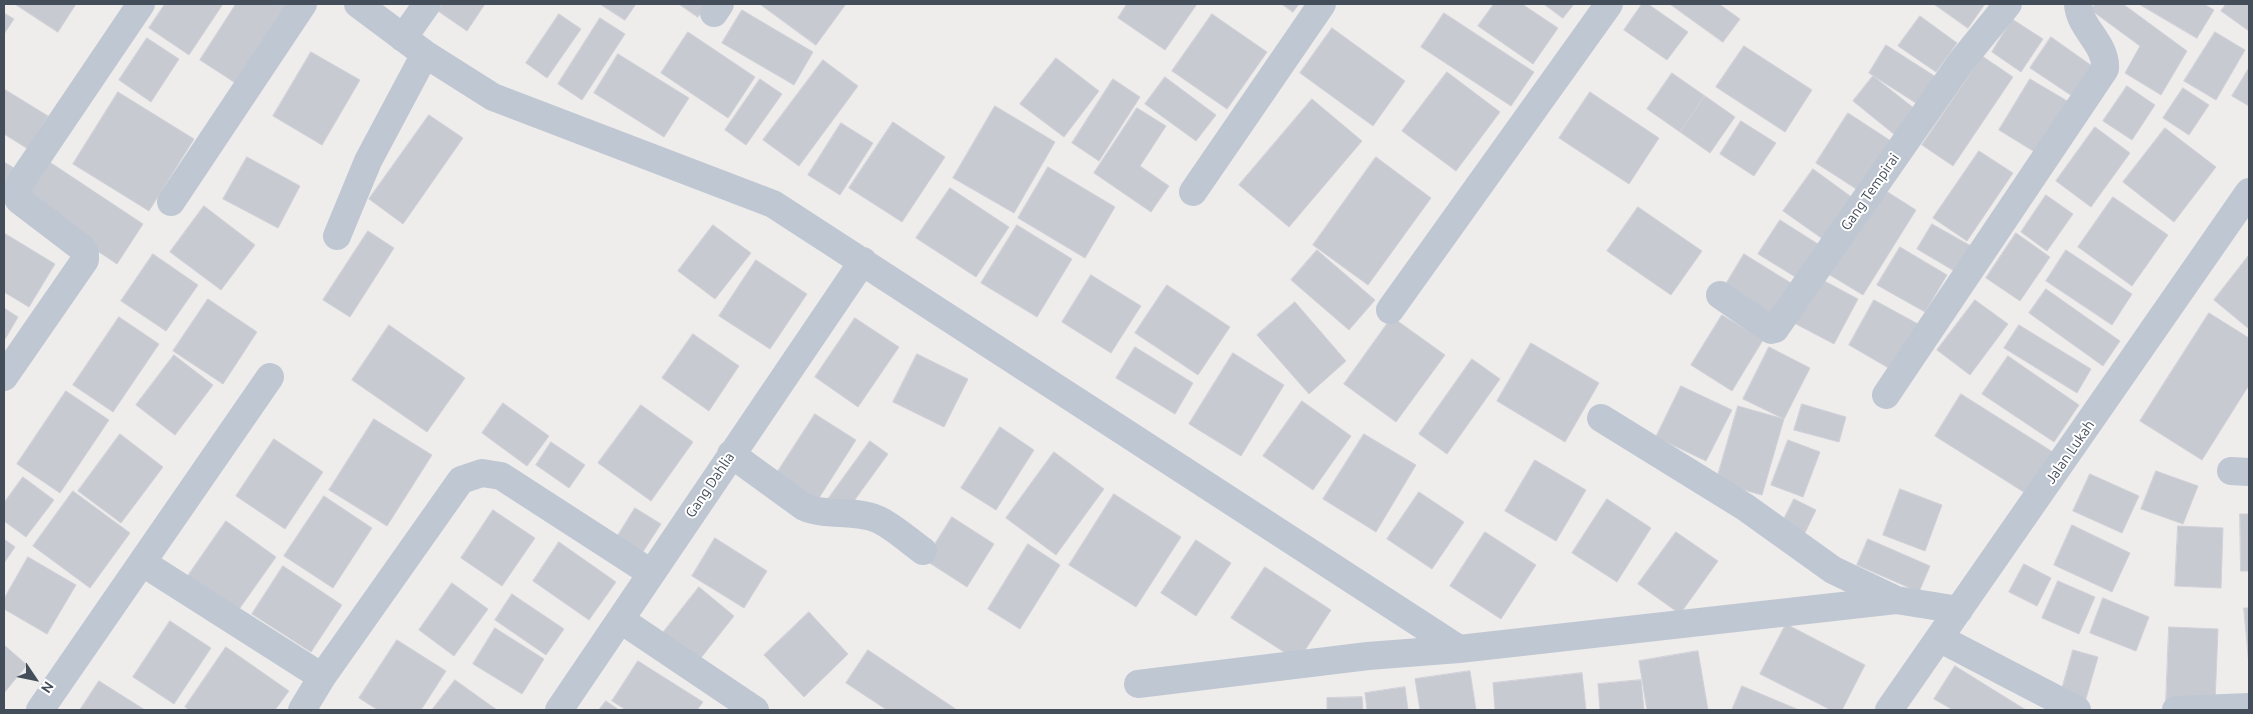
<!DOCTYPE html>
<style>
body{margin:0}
#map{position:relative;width:2253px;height:714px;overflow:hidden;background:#efecec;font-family:Ubuntu,sans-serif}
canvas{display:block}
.frame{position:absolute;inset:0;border:5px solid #444d5a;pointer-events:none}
.north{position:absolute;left:10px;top:654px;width:50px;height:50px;-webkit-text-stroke:4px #fff;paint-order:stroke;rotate:124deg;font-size:14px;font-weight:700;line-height:20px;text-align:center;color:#444d5a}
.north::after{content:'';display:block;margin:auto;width:18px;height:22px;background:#444d5a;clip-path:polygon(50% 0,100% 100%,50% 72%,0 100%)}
</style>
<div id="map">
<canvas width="2253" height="714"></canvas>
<div class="frame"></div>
<div class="north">N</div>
</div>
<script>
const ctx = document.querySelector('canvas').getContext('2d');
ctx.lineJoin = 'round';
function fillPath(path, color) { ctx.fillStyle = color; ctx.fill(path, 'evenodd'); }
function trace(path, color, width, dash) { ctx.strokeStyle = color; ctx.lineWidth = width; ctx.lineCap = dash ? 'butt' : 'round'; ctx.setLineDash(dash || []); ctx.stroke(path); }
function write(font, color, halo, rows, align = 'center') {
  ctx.font = font + ' Ubuntu,sans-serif'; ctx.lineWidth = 4; ctx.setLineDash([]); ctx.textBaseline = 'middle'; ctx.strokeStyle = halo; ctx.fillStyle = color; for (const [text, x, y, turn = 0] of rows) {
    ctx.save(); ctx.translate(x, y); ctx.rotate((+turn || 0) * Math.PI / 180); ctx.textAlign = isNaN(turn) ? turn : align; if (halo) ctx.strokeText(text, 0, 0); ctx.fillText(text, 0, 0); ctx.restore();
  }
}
const building = new Path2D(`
 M15,4h61l-18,28z
 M165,4h58l-34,51 -40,-27z
 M236,4l53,1 -52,79 -37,-24z
 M443,4h42l-18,27 -29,-20z
 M600,4h36l-11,16z
 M679,4h28l-9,13z
 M760,4h86l-30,41z
 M1127,4h70l-32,46 -47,-32z
 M1282,4h17l-6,8z
 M1494,4h28l36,24 -25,36 -55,-38z
 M1544,4h30l-11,14z
 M1642,4h6l40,28 -21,28 -43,-30z
 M1670,4h49l21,15 -17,23z
 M1934,4h51l-17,24z
 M2095,4h28l64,47 -26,44 -36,-22 15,-27 -49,-36z
 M2139,4h65l10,6 -17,28z
 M2226,4h23v27l-28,-20z
 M742,10l71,42 -19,33 -72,-42z
 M4,13l10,6 -10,15z
 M1444,13l90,59 -23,34 -90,-59z
 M559,14l22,15 -34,49 -21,-15z
 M1212,14l55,38 -40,57 -55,-38z
 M1920,16l37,27 -21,29 -38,-26z
 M600,18l25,16 -43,66 -24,-16z
 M2012,19l31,20 -22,33 -29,-20z
 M1332,28l73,53 -32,45 -73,-53z
 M688,32l67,45 -27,41 -67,-45z
 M2215,32l30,18 -29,50 -32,-19z
 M2051,37l44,31 -20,30 -45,-30z
 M147,38l32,21 -28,43 -32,-22z
 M1886,45l50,32 -17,28 -50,-32z
 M1744,46l68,44 -27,42 -69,-45z
 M311,52l49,28 -38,65 -49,-29z
 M618,54l71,44 -25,39 -70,-44z
 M1982,56l31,21 -60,89 -31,-21z
 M1056,58l43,33 -35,46 -44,-33z
 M823,60l35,26 -59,80 -36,-26z
 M2249,68v38l-17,-10z
 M1447,72l53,40 -44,59 -54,-40z
 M1672,73l33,23 -25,36 -33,-23z
 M1873,76l42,33 -20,26 -42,-34z
 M1165,77l51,38 -20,26 -51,-37z
 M760,79l22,15 -36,51 -21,-15z
 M1113,79l27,18 -41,64 -27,-18z
 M2030,79l39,23 -31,52 -39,-24z
 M2127,86l28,19 -23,35 -29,-19z
 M2183,88l26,17 -20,30 -26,-17z
 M4,89l44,27 -20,33 -24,-15z
 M118,92l76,47 -45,72 -76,-47z
 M1590,92l69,46 -30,46 -70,-46z
 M1705,96l30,21 -25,36 -30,-21z
 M1312,99l50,42 -73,86 -50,-42z
 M995,106l60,36 -41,71 -61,-35z
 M1137,108l29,18 -26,40 29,20 -18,26 -57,-39z
 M1848,113l46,30 -33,49 -45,-29z
 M429,115l34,23 -60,86 -34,-25z
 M1741,121l35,22 -22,33 -34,-22z
 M893,122l52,35 -43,65 -53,-34z
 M841,123l32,20 -33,52 -32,-20z
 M2095,127l35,26 -39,54 -35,-26z
 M2165,128l51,39 -42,55 -51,-40z
 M1979,151l34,22 -46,68 -34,-23z
 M247,157l53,29 -22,42 -55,-29z
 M1376,157l55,41 -63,87 -55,-40z
 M45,159l98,65 -26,40 -99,-66z
 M4,162l10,6 -10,15z
 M1048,167l67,40 -30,51 -67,-40z
 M1813,169l44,32 -30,41 -44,-31z
 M1878,186l38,24 -53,85 -38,-23z
 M950,188l59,39 -33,50 -60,-39z
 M2046,195l27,19 -26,37 -26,-19z
 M2113,197l55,38 -36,51 -54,-39z
 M204,206l51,39 -34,45 -51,-38z
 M1638,207l64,44 -31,44 -64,-44z
 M1780,220l38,24 -21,34 -39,-24z
 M1932,224l39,22 -15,26 -39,-23z
 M713,225l38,28 -36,46 -37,-28z
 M1017,225l55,34 -35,58 -56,-34z
 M368,231l26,17 -44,69 -27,-17z
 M4,233l51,31 -26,43 -25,-15z
 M2016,233l34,24 -30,44 -34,-23z
 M1900,247l47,28 -22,37 -48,-27z
 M1317,250l58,50 -26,30 -58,-50z
 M2066,250l66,44 -20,31 -66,-44z
 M153,254l45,31 -32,46 -45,-30z
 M1744,254l47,29 -20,34 -48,-28z
 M2249,255v74l-35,-29z
 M756,260l51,34 -37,55 -51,-33z
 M1091,275l50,31 -30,47 -49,-31z
 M1819,278l39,21 -24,45 -40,-21z
 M1167,285l63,42 -32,48 -63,-42z
 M2046,289l74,52 -17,25 -74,-53z
 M208,299l49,33 -34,52 -50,-33z
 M1874,300l44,24 -26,46 -43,-25z
 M1975,300l33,24 -38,51 -33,-25z
 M1295,302l51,59 -37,33 -52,-59z
 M4,308l14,9 -14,24z
 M2209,313l40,25v47l-47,75 -62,-39z
 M1722,315l41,25 -31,51 -41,-26z
 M119,317l40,27 -46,68 -40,-27z
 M1392,317l53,38 -49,67 -52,-38z
 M855,318l44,29 -41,60 -43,-30z
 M389,325l76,53 -38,54 -75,-52z
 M2019,325l72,44 -14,24 -73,-45z
 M693,334l46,32 -30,45 -47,-33z
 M1531,343l68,40 -34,59 -68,-41z
 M1135,347l58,36 -18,31 -59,-36z
 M1769,347l41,21 -26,51 -41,-20z
 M1233,353l51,32 -43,71 -52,-32z
 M917,354l51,25 -24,48 -51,-25z
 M174,355l39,30 -38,50 -39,-30z
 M2008,356l71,49 -25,37 -72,-48z
 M1472,359l28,20 -53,75 -28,-20z
 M1681,386l51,24 -26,51 -50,-24z
 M66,391l43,29 -49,73 -43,-29z
 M1961,394l95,60 -26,42 -95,-60z
 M1302,401l49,35 -38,54 -50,-34z
 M503,403l46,33 -22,30 -45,-33z
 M1802,404l44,13 -7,25 -45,-12z
 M641,405l52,37 -42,59 -53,-38z
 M1738,406l46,13 -22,76 -46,-13z
 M815,414l41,26 -44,69 -41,-27z
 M374,419l58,36 -45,71 -58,-36z
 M1000,427l34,23 -38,60 -35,-22z
 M120,434l43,33 -42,56 -43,-32z
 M1364,434l52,31 -40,67 -53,-33z
 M274,439l49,33 -38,57 -49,-33z
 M1788,440l32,12 -17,45 -32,-12z
 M870,441l18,13 -42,58 -18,-13z
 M551,442l34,23 -16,23 -33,-23z
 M1054,452l50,37 -48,66 -50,-37z
 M1535,460l51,30 -30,51 -51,-30z
 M2156,471l42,15 -15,38 -42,-15z
 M2090,474l49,22 -17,37 -49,-22z
 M23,477l31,23 -28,37 -22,-16v-18z
 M1900,489l42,16 -17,46 -42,-16z
 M73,491l57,42 -40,55 -57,-42z
 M1419,492l45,30 -32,47 -45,-30z
 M1114,494l67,43 -45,70 -67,-42z
 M324,496l48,32 -39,60 -49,-32z
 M1607,499l44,29 -34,54 -45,-29z
 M1794,499l22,11 -14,29 -22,-12z
 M635,508l26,16 -24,37 -25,-16z
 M493,510l42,28 -33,48 -41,-28z
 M2240,514h9v57h-8z
 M952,517l42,27 -27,43 -42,-27z
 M226,521l50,36 -41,58 -50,-35z
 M2072,525l58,28 -18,39 -58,-27z
 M2178,526l45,2 -2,60 -46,-2z
 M1485,532l51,33 -35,54 -51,-33z
 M1676,532l42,29 -38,53 -42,-30z
 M715,538l52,33 -23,37 -52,-32z
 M4,539l11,8 -11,16z
 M1868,539l62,27 -11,26 -62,-27z
 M1196,540l35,23 -35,53 -35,-23z
 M559,542l57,40 -27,38 -56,-39z
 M1028,544l32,21 -40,64 -32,-20z
 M28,557l48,28 -29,49 -43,-25v-10z
 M2024,564l27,14 -14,28 -28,-14z
 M283,566l59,39 -31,47 -59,-38z
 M1265,567l66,43 -33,51 -67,-43z
 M2058,581l37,16 -16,37 -37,-16z
 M452,583l36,26 -34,47 -35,-26z
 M699,587l35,29 -41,52 -35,-29z
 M512,594l52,35 -18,26 -51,-35z
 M2103,598l46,19 -13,34 -46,-18z
 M2244,608h5v57z
 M809,612l39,42 -44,43 -40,-42z
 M170,621l41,27 -37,56 -41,-27z
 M1786,624l79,41 -23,45h-11l-71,-36z
 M2169,627l49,2 -3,74 -49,-1z
 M495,628l49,31 -22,35 -49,-30z
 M397,640l49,31 -25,39h-43l-19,-12z
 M4,645l23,20 -23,28z
 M226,647l63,44 -14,19h-85l-5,-3z
 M868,650l89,60h-70l-41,-27z
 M2073,650l25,7 -13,45 -25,-6z
 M1698,651l10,59h-61l-8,-49z
 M638,661l65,41 -6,8h-71l-14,-9z
 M1955,666l71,44h-73l-19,-11z
 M1470,671l6,39h-56l-5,-31z
 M1582,673l4,37h-91l-2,-27z
 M455,680l42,30h-65z
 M1641,680l3,30h-44l-2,-26z
 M99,681l46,29h-65z
 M1742,686l57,24h-67z
 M1405,687l3,23h-41l-2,-17z
 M1362,697l1,13h-36v-12z
 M606,701l13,9h-20z`);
fillPath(building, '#c8cad2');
trace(building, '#d0d1d8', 1);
trace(new Path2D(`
 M358,4l67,50 68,43 280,107 686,445 437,-49 63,10
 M714,13l6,-9
 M403,38l24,-34
 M1193,192l129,-188
 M171,202l132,-198
 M337,236l31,-75 57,-107
 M1720,295l51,35 4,-1 186,-267 47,-58
 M1390,310l219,-306
 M4,377l81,-117v-6l-3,-6 -63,-48 -4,-7 5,-10 121,-179
 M1886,395l219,-326c2,-25 -26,-41 -27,-65
 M1601,418l144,89 88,63 63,30
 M731,454l73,53c23,10 50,2 73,12 16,7 32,22 46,32
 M2231,471l18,1
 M143,563l179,114
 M621,620l134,90
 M1939,638l138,72
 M1138,684l230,-28 91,-7
 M40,710l230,-333
 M302,710l20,-33 139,-197 21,-7 19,3 150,97
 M559,710l304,-449
 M1889,710l360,-518
 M2176,710l73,-3`), '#bfc7d2', 28);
write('14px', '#444d5a', '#fff', [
 ["Gang Tempirai",1870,192,-55],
 ["Jalan Lukah",2070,452,-55],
 ["Gang Dahlia",710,485,-56]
]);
</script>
